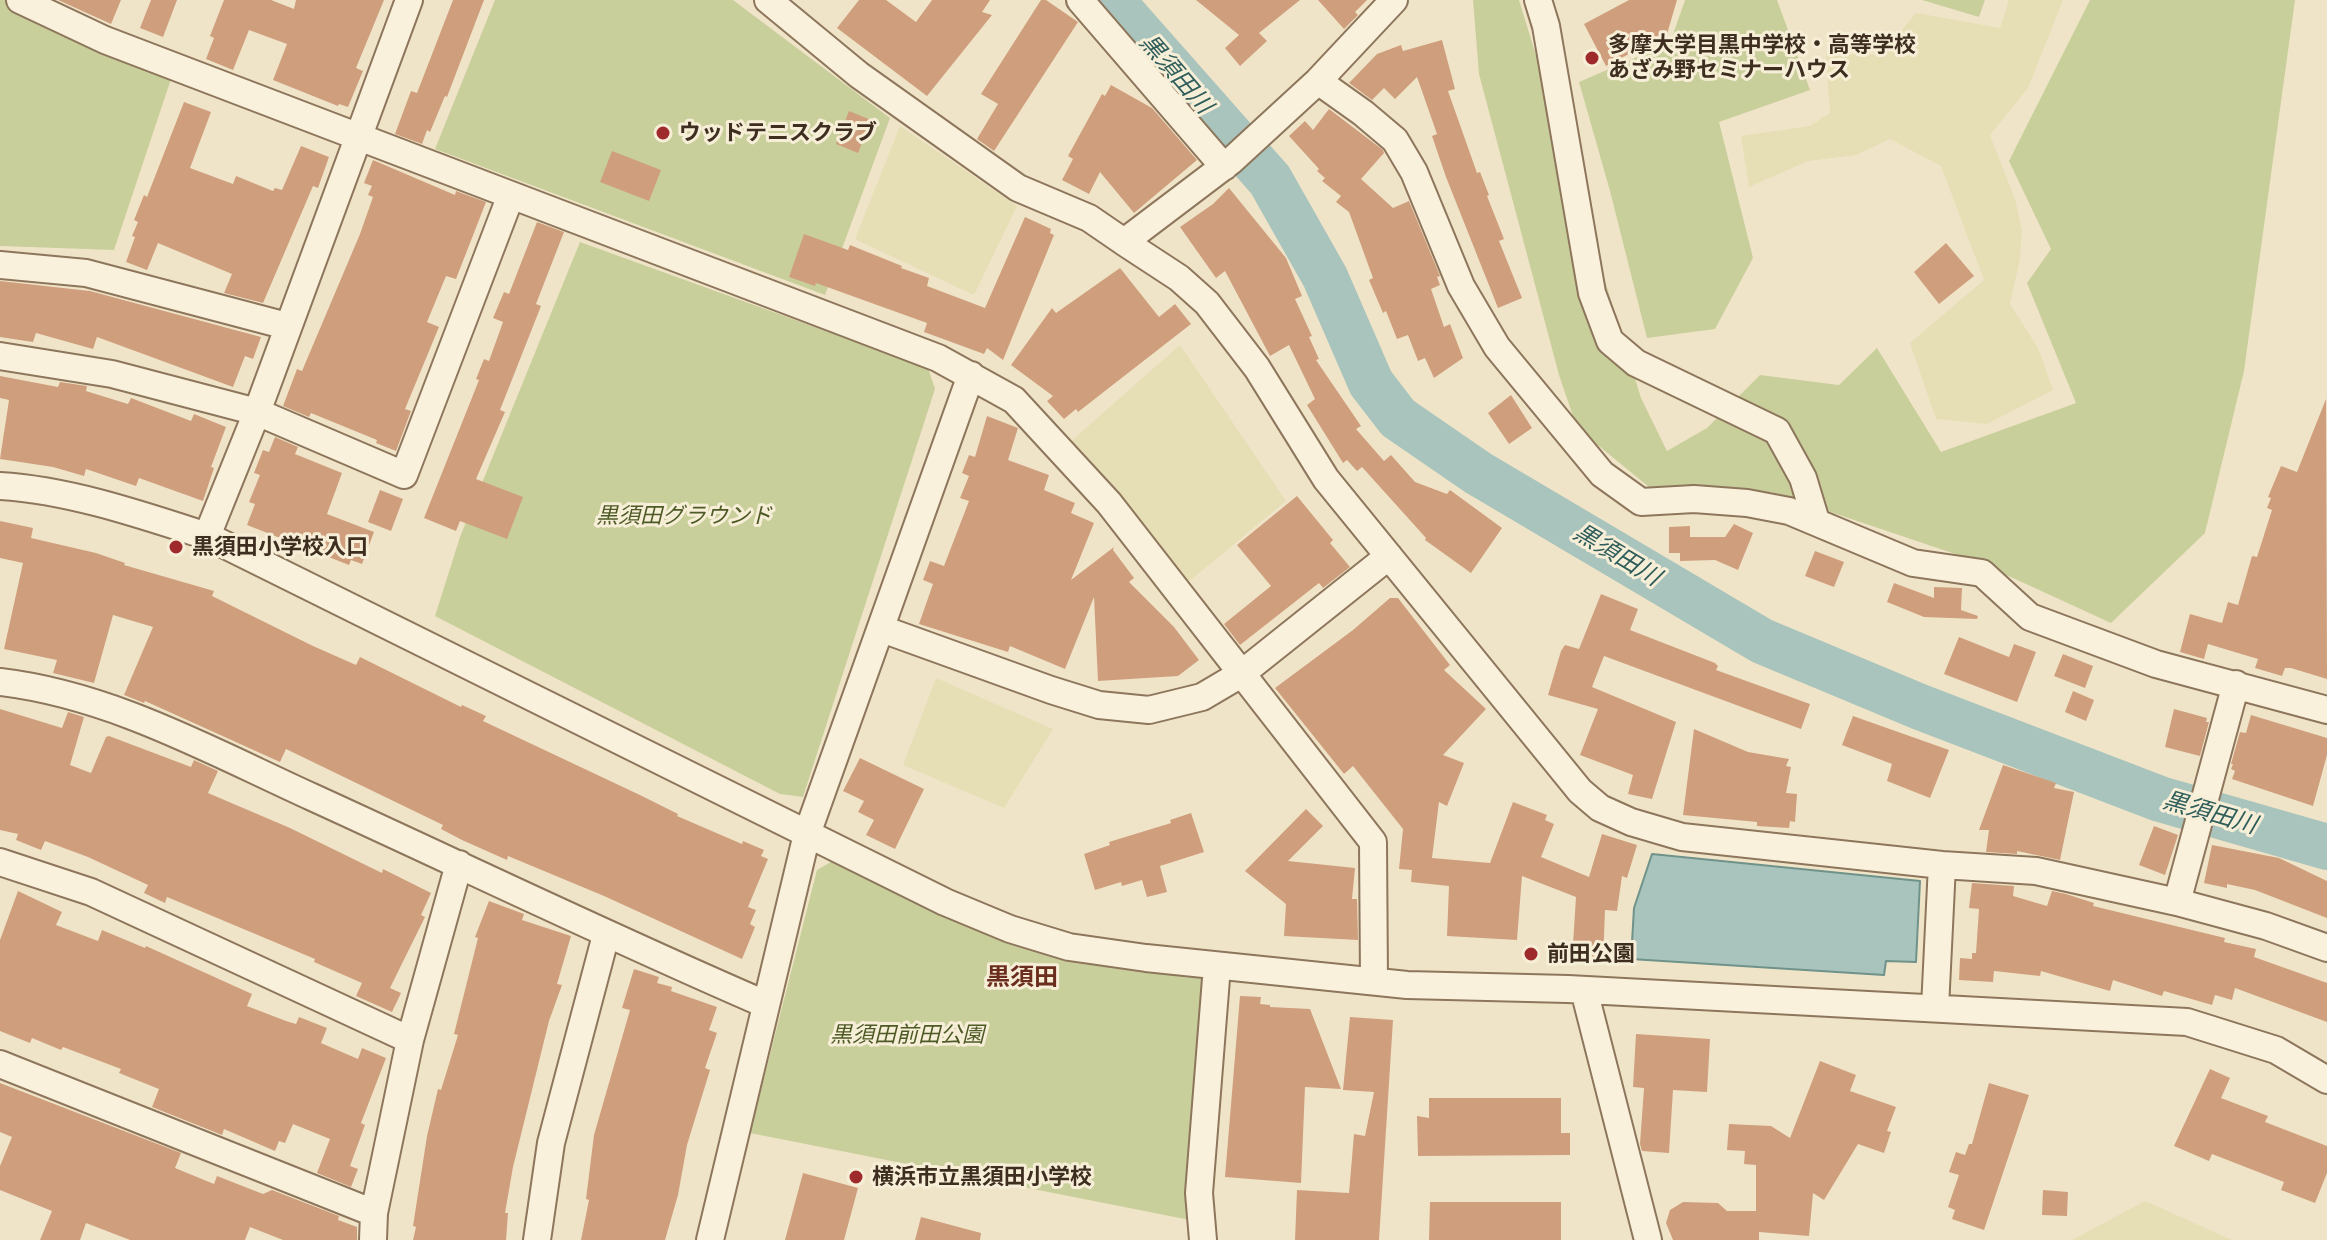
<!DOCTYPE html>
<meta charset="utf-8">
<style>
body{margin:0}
canvas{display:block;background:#f0e4c8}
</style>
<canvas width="2327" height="1240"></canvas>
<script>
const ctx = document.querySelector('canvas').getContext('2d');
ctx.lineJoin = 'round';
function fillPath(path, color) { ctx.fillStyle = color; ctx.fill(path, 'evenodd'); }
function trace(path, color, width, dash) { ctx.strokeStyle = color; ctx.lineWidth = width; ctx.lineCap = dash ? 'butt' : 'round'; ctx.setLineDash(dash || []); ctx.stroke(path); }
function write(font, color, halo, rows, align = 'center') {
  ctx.font = font + ' "Playfair Display","Noto Sans JP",serif'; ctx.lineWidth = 6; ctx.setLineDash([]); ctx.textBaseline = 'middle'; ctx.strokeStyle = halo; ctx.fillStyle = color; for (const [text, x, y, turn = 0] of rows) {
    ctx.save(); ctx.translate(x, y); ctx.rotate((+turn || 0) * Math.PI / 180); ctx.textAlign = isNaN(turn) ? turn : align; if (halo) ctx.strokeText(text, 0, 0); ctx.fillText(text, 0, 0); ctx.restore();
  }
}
fillPath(new Path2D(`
 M2009,0h54l-35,88 -38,47 25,64 7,31 -2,29 -10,45 28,44 15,42 -66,34 -51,-5 -26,-76 74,-63 -43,-114 -51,-27 -34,16 -48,6 -59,26 -8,-51 69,-10 20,-13 -4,-60 55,2 35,-42 84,15z
 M900,126l117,80 -43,89 -119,-56z
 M1180,345l106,156 -100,83 -117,-141z
 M936,678l117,51 -49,79 -101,-43z
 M2145,1201l87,39h-160z`), '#e6deb5');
fillPath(new Path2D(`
 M0,0h6l165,79 -57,171 -114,-4z
 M495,0h238l157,118 -65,177 -390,-146z
 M1473,0h46l122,398 26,53 40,-23 53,-53 79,10 38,-37 64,104 135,-49 -49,-120 24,-34 -42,-88 81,-161h205l-51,371 -39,162 -94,90 -135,-62 -205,-69h-116l-78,-64 -18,-53 -80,-301z
 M1685,0h92l33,90 -91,32 34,136 -38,71 -68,9 -37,-147 -31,-109 91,-39z
 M1922,0h63l-6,17z
 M580,242l348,126 7,21 -132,408 -23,-3 -345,-178 25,-79z
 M831,862l113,52 261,58 -15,248 -440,-87 67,-263z`), '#c9cf9b');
const water = new Path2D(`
 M1652,854l268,27 -4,81 -30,-1 -2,14 -253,-16 3,-51z`);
fillPath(water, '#a9c4bc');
trace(water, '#6f938a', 2);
trace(new Path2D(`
 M1111,0l159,180 55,97 46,106 27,35 80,55 284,168 158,66 240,92 167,48`), '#a9c4bc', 46);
fillPath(new Path2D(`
 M58,0h63l-10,24z
 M151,0h26l-14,37 -23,-9z
 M224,0h47l23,9 2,-9h88l-28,68 7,3 -15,36 -9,-3 -1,2 -65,-26 14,-36 -38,-14 -16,40 -27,-11 8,-21 -4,-2z
 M453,0h31l-37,97 -2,-1 -15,36 -3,-2 -5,14 -27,-10 16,-43 6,2z
 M859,0h27l30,22 16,-22h58l-8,12 10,3 -65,81 -90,-68z
 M1041,0h5l32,22 -84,129 -17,-12 21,-35 -17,-10z
 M1196,0h104l-41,33 8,8 -27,25 -15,-18 14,-13z
 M1318,0h49l-12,12 3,3 -14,14z
 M1629,0h48l-10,34 -61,32 -22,-42z
 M1442,40l13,49 -7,2 29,82 3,-1 9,23 -2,1 17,43 -5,2 23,57 -24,10 -52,-131 -14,-41 5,-2 -20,-57 -22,22 -11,-11 -12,12 -23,-17 28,-29 24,-9 2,6z
 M1111,85l41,23 45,52 -63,53 -34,-41 -11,22 -27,-14 11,-21 -5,-3 34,-62 3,2z
 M184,102l27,10 -21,56 43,16 3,-8 37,15 2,-3 7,2 19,-44 28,11 -11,31 -5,-2 -50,117 -39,-10 8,-19 -74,-31 -11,27 -21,-8 9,-25 -3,-1 6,-14 -4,-2 10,-25 3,2z
 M1329,109l54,41 1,3 -23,26 32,29 16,-7 31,75 -3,1 3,8 -9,4 13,38 6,-3 13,34 -29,20 -9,-20 -7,3 -10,-26 -11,4 -11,-28 -3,2 -14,-33 4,-2 -24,-66 -13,-10 5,-6 -19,-15 3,-3 -8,-7 2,-2 -30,-33 16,-15 8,9z
 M849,111l22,9 -13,33 -22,-9z
 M612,151l49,19 -12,31 -49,-19z
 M373,160l82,35 1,-4 30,11 -30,77 -10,-3 -19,46 12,5 -34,82 6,2 -15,40 -20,-8 1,-3 -66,-27 -2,4 -26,-11 14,-37 5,2 58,-137 13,-37 -5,-2 4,-9 -8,-3z
 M1229,188l57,70 16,38 -7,3 17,37 -3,1 10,22 -3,1 45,66 -5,3 28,32 7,-6 24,27 32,12 3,-4 52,38 -31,45 -46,-33 1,-2 -64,-71 -5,4 -10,-11 -4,3 -36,-58 8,-6 -26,-54 -19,11 -45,-85 -9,7 -36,-51 33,-23z
 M1025,217l26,12 -1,4 4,2 -51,125 -16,-12 -3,6 -60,-22 3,-9 -111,-40 -1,3 -26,-9 15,-43 44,16 2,-5 52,21 -1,2 28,10 -2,8 58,22z
 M537,222l27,10 -28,72 5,2 -41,104 5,2 -29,67 47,18 -16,42 -47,-18 -4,10 -32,-13 55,-138 -3,-1 8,-20 5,2 14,-39 -10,-4 11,-26 5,2z
 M1946,243l28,33 -35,28 -25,-32z
 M1120,268l39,49 16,-13 16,20 -113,88 -2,-3 -12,10 -17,-18 6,-5 -42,-31 41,-57 4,5z
 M0,281l90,10 171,46 -8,22 -8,-3 -12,31 -136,-50 -4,12 -57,-16 -3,9 -33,-5z
 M0,376l58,11 2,-5 27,4 -1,5 42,13 3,-6 60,23 3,-7 32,13 -15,40 3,1 -11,33 -64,-23 -3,8 -50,-17 -2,7 -31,-9 -53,-8 9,-59 -9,-2z
 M1511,395l21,33 -23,16 -21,-31z
 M2326,399l1,280 -36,-11h-6l-3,8 -27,-8 3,-9 -50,-15 -4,15 -24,-7 10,-38 32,9 6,-21 10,3 14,-49 5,1 15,-47 -5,-2 4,-10 -3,-1 13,-31 16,6z
 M987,416l31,12 -10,32 41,15 -5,15 31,13 -4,10 23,10 -23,57 43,-33 -1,3 21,28 -5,4 45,45 25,33 -21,16 -80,5 -4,-84 -29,72 -55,-23 -2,6 -89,-28 14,-40 -10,-4 7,-19 14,5 25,-65 -9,-3 9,-22 -7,-3 7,-18 6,2z
 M275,437l23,10 -3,7 47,19 -15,41 47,18 -12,32 -11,-4 -2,5 -102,-40 8,-21 -6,-2 11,-27 -6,-2 9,-23 6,2z
 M380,490l23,9 -12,32 -23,-9z
 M1297,496l36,44 -3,3 20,24 -27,21 -4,-5 -79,62 -16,-21 47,-38 -34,-41z
 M0,521l33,7 -2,10 65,15 29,10 -1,2 90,26 -2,5 101,50 43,19 4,-8 101,50 1,-2 24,11 -3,5 159,75 36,18 -1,2 65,28 1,-3 21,9 -3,6 7,3 -20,48 8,3 -6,14 5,3 -13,32 -138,-63 -96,-40 -1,4 -45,-20 -21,-11 2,-4 -157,-76 -6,13 -135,-61 -1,2 -20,-8 29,-68 -40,-12 -19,68 -41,-10 4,-13 -53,-11 19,-86 -23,-5z
 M1734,524l19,9 -15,37 -23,-10 -35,1v-8h-11v-26l21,-1v11h35z
 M1815,551l29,11 -10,25 -29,-11z
 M1894,583l40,15v-11l28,1 -1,22 17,6 -1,3 -53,-2 -37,-15z
 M1601,594l37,15 -8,21 85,33 3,3 -2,4 94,34 -9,25 -197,-73 -12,31 84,35 -24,77 -24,-5 5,-19 -53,-20 18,-46 -50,-14 13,-44 4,-6 14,4z
 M1390,598h8l52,67 -6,5 42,39 -43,46 21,8 -17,43 -8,-4 -7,56 58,5 23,-61 34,13 -2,5 9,4 -13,33 48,20 13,-43 35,11 -10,33 -5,-2 -5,35 -12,-1 -2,52 -31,-2 4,-63 -54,-21 -5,64 -70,-4 2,-50 -38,-4 1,-12 -13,-1 4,-40 -50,-63 -9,8 -69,-86 78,-58z
 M1959,637l50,20 5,-13 22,8 -19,50 -73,-28z
 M2063,654l30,12 -8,22 -31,-12z
 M2073,691l21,9 -8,21 -21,-9z
 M0,709l62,19 6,-16 16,5 -14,48 21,8 15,-36 3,-1 82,31 3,-7 24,11 -10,22 82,35 92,45 1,-4 48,24 -10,22 4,2 -35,71 11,5 -9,19 -36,-16 6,-13 -48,-21 1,-3 -148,-62 -2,6 -21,-10 4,-8 -60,-28 -43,-16 -4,9 -25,-10 2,-6 -18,-4z
 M2174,709l33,9 -1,4h3l-9,34 -35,-9z
 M2251,715l76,23v17l-14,51 -81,-27 3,-8 -4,-2 2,-5h-2l9,-32 6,1z
 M1853,716l96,34 -19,48 -43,-17 5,-17 -50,-19z
 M1694,729l54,23 41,7 -3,7 5,1 -5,26 11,1 -2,28 -5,-1 -1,7 -32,-2v-4l-74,-7z
 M860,758l64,31 -29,60 -29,-14 8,-15 -16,-8 6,-11 -21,-10z
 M2003,765l53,18 -2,5 20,4 -14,68 -43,-9v3l-31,-2 3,-22h-10z
 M1306,809l17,17 -35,35 67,7 -3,31h5l1,41 -74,-4 2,-32 -41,-33z
 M1191,813l13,39 -44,14 7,26 -20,5 -5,-17 -20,6 -1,-4 -26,8 -11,-36 26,-9 -1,-3 62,-19 -1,-3z
 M2154,826l24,9 -13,40 -26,-10z
 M2212,845l67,13 48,23v37l-72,-28 -28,-6v4l-23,-5z
 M1972,883l42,3 -1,10 34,10 5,-15 14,3 28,9 -1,3 132,32 -1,4 32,7 -2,8 73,26v39l-92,-34 -3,12 -17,-5 -3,10 -48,-14 -2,5 -49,-16 -3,11 -69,-20 -1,5 -46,-5 -1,11 -34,-2 1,-22 12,1v-6h4l3,-44 -10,-1z
 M18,891l44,21 -6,13 42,16 4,-11 43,18 1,-2 106,48 -5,12 39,15 10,3 3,-7 28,11 -6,15 37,16 4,-11 24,10 -25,65 4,2 -15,41 8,3 -7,18 -34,-14 13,-34 -37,-15 -8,19 -6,-2 -4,10 -51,-22 -2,6 -70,-28 7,-18 -40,-16 2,-4 -58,-22 -2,3 -29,-12 -2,5 -30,-12v-91z
 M489,901l35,13 -2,6 49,16 -14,48 5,1 -13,36 -36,146 -8,46h3l-2,27h-93l3,-13 -3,-1 14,-90 11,-47 3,1 17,-55 -4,-1 24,-96 -3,-1z
 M634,969l25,8 -2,6 15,4 -1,4 46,16 -8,23 8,3 -12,35 5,2 -23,75 -9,50 -13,45h-84l8,-40 -3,-1 8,-64 36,-125 -8,-2z
 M1240,996l21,1 -1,7 10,1v2l40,2 31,80 -36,-2 -4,96 -76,-6z
 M1350,1017l43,3 -14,220h-84l2,-50 52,3 5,-59 11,2 9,-44 -31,-2z
 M1636,1034l74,5 -3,53 -34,-2 -4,63 -27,-2 -2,-7 4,-56 -11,-1z
 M1820,1061l36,14 -6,16 46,16 -9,24 4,1 -7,21 -26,-9 -34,56 -11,-7 -4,43 -50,-4v8h-86l-7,-17 4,-13 13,-8 35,1 9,8h29v-46l-12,-1 1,-13 -18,-1 2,-26 42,2 19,12z
 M2210,1069l20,9 -9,20 47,18 -3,6 62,24v27l-12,30 -34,-13 3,-8 -72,-28 -3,7 -35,-15z
 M0,1083l181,70 -6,15 39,16 3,-8 46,18 9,-4 67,26 -1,4 19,7v13h-74l-33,-13 -5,13h-115l-44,-17 -6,17h-40l12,-29 -52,-21v-24l12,-29 -12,-5z
 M1989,1083l40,12 -45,135 -32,-11 3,-9 -7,-3 11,-32 -10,-3 7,-20 9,3 4,-11h3z
 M1429,1098h132v35h9v22l-152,1 -1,-40 12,2z
 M803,1173l55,15 -14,52h-59z
 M2043,1190l25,2 -1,24 -25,-1z
 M1430,1202h131v38h-132z
 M921,1217l60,16 -1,7h-65z`), '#cf9f7d');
const minor = new Path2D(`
 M20,0l85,40 833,318 76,42 95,103 264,339 1,138
 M768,0l91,75 159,113 71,30 35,24
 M1080,0l144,167
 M1394,0l-76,81 -87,80 -107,81 55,36 28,25 50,65 69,111 254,312 20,17 31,14 51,15 260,28 94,6 141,31 89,24 61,22
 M1538,0l8,26 46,267 18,48 26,22 141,68 26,47 13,43
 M1318,81l45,32 32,27 19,32 47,114 36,61 105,127 39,28 53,-3 53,4 42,8 124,52 69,10 48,44 126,47 171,46
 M0,265l86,8 201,53
 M0,356l112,18 145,38 147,63 107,-280
 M0,486c69,4 142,29 207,50l738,366 65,27 59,18 77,11 261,27 161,4 619,33 89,28 51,30
 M207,536l50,-124 152,-412
 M882,629l169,61 48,15 50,5 53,-13 39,-23 148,-118
 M0,682c111,13 211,69 312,115 151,69 300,141 453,207
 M0,862l91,30 319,148
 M2177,902l59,-218
 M1584,990l64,250
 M1935,1008l7,-143
 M0,1064l374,149
 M373,1240l1,-27 36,-173 49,-176
 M537,1240l14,-97 55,-208
 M710,1240l97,-406 164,-459
 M1203,1240l-4,-47 18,-227`);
trace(minor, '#8d765c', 30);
trace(minor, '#faf1dc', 26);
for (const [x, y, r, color] of [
 [1592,58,8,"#9e2a2b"],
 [663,133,8,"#9e2a2b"],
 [176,547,8,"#9e2a2b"],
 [1531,954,8,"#9e2a2b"],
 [856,1177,8,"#9e2a2b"]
]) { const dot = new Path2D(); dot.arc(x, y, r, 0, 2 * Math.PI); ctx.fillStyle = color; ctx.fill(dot); trace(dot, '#f7eed8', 3); }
write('bold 22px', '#3d2e20', '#f7eed8', [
 ["多摩大学目黒中学校・高等学校",1608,45],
 ["あざみ野セミナーハウス",1608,70],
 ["ウッドテニスクラブ",679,133],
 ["黒須田小学校入口",192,547],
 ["前田公園",1547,954],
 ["横浜市立黒須田小学校",872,1177]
], 'left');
write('italic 22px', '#4d5a26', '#f7eed8', [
 ["黒須田グラウンド",684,516],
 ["黒須田前田公園",907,1035]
]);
write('italic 24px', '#2f5d5a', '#f7eed8', [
 ["黒須田川",1176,74,49],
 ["黒須田川",1617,555,31],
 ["黒須田川",2210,813,16]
]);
write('bold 24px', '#6b2e1e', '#f7eed8', [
 ["黒須田",1022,978]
]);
</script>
